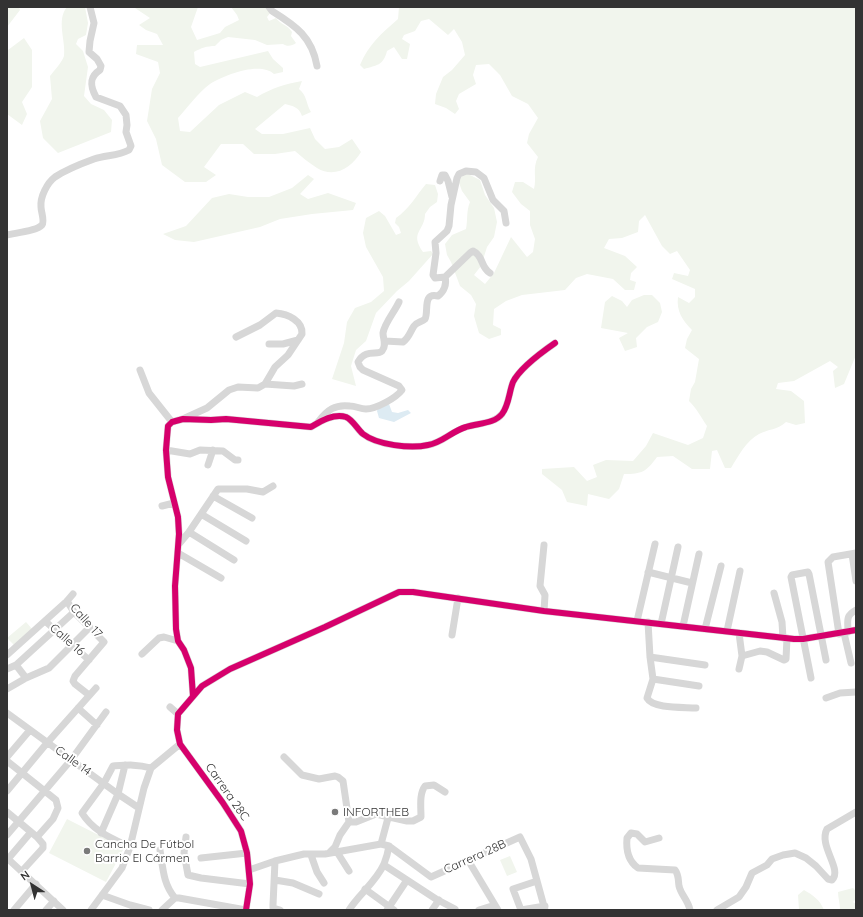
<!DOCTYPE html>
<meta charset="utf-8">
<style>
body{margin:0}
#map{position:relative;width:863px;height:917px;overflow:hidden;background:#fff;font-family:Quicksand,sans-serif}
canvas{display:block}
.frame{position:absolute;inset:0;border:8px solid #333;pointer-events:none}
.north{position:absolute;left:12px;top:865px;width:40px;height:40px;-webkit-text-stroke:3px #fff;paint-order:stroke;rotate:324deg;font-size:11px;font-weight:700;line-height:16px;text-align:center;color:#333}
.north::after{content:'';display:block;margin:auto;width:14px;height:18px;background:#333;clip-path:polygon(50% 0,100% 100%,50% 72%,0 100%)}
</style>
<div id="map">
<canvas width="863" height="917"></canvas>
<div class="frame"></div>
<div class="north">N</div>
</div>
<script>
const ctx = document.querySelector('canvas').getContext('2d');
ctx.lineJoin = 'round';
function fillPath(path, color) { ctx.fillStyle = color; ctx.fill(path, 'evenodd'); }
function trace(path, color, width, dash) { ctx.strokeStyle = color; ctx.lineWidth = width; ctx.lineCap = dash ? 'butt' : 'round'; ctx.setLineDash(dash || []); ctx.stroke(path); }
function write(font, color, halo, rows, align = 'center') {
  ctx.font = font + ' Quicksand,sans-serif'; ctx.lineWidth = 4; ctx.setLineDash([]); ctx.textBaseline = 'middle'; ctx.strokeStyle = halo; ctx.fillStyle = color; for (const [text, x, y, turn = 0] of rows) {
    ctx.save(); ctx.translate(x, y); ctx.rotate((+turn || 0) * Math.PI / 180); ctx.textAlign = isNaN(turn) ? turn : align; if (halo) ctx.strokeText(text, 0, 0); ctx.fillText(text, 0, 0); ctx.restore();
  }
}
fillPath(new Path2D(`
 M7,7h12l1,3 -13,17z
 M67,7h18l3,16 -2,12 -8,4 -2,5 7,7 5,16 -4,29 7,8 13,6 8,10 -1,12 -53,21 -15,-15 -3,-17 12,-22 -2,-23c4,-5 12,-14 14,-20 2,-15 -8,-36 3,-49z
 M137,7h61l-7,20 6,13 23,-7 5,-6 14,-7 -2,-5 -6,-8h35l5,5 -4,5 2,4 7,-3c5,7 11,6 16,14l-1,4 5,7c-4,3 -9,4 -13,1l-16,1 -12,-5 -27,-3 -7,3 -6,6c-8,0 -14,2 -21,6l1,12 5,3 68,-16 5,8 10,9v4l-9,2c-14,-13 -50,1 -64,10 -12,9 -22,23 -32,34l2,13 10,1 29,-27 26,-13 12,5c15,-9 28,-13 45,-16l-3,8c8,6 7,15 12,23l-9,4c-3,-9 -9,-10 -17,-12l-30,25 7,5h21l27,-6 5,11 10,10 14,-2 13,-8 9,13c-9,15 -26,27 -44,16 -8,-5 -15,-11 -22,-17l-20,3h-21l-11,-10h-22l-17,23 12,8 -10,7h-21l-23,-17 -6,-26 -9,-18 5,-32 8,-16 -2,-11 -22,-8 1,-9h26l-6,-11 -11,-4 -7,-5 11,-7 -15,-10z
 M399,7h457v348l-12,29 -9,4 -2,-17 5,-4 -8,-6 -36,20 -16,2 -2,6 15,2 13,10 1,22 -9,2 -10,-3c-8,8 -18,7 -27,12 -13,7 -20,21 -28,34h-6l-8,-18 -5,1 -2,18h-18l-19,-13 -16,1c-11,15 -15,17 -33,17l-5,15 -10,10 -21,-5 -1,12 -20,-4 -5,-12 -20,-16v-5l32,-2 13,14 10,-4 -4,-12 13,-5 27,1 13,-15 7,-13 35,12 15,-7 4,-12c-6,-9 -10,-17 -18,-25l2,-12 4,-7 4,-23 -14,-11 2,-9 5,-9c-9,-9 -16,-19 -14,-33l11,6 6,-6v-8l-23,-10 2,-6 14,3 2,-6 -13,-19 -7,3 -8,-8 -17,-31 -6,6 -1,11 -16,6 -13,1 -5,9 21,8 12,11 -6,6 -1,7 6,2 -2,8h-9l-12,-11 -26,-5 -11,4 -11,12 -43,5 -16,6 -12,8 -1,16 8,4v6l-12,4 -10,-6 -5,-17 2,-12 -5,-9 -11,-9 -9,-24 -4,-7 -2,-11 7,-9 14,-6c2,-10 0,-17 4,-27l-8,-11 -4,-11 8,-7 14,7 5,15 9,13 3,14 -3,15 -7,10 -6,19 -7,9 11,9 9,-11 17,-36 16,20 6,-5 2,-13 -5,-14v-14l-9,-7 -9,-12 3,-10h8l11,7c3,-12 -2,-20 4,-32l-11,-14 2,-9 9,-16 -10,-14 -16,-8 -12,-21 -11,-11 -13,1 -3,10 3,9 -17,10 -3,7 3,8 -4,5 -9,-6 -11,-4 1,-10 7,-17 9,-7 13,-15 -3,-13 -8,-13 -6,6 -19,-16 -8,2 -6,10 -11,4 -2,4 8,5 -3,15h-5l-8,-12 -7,4c-4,15 -10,14 -23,18l-4,-4c9,-21 21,-31 38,-46z
 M24,38l8,12v37l-10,15 5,12 -5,11 -15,-11v-59l1,-5z
 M308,175l6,4 -14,15 8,5 20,-6 28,10 -3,7 -41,4 -32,5 -20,8 -66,15 -19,-2 -12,-6 23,-8 26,-28 17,-4 19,3h21l23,-9z
 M426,184l9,1 3,9 -1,8 -7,5 -5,7c0,17 -16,18 -2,38l8,-1 2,3 -24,27 -12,10 -21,22 -10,28 -10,9 -5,16 5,20 -24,-7 12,-36 3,-21 8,-14 16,-6 13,-11 -1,-14 -17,-30 -3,-14 3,-15 13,-7 6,5 11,19 5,-2 -2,-6 -4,-4 1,-5c13,-9 20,-22 30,-34z
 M644,295h8l8,8 2,9 -4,10 -11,5 -11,11 1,9 -12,4 -6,-13 9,-5 -27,-5 4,-26 7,-6 10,5 5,6 5,-7z
 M26,622l7,8 -18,16 -8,-8z
 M67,819l57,29 -18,34 -57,-29z
 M510,856l7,16 -10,4 -7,-16z
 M853,888l3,3v8l-3,3 3,2v6h-16c0,-7 -2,-12 -2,-18z
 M804,890c9,5 16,10 20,20h-25l-1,-15z`), '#f1f5ed');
fillPath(new Path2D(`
 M389,404l3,8 6,1 10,-3 3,3 -17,9 -15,-4 -2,-7 1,-3z`), '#ddebf3');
trace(new Path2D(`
 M269,7l3,4c24,15 40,26 45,55
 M440,181l2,-6h3l3,6 4,16
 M7,235c8,-2 30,-4 35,-10 3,-4 -1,-13 -1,-18 -1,-10 6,-24 14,-30 9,-6 28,-14 39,-18 12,-4 24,-3 35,-9l2,-4 -5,-14 1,-7 -1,-10 -6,-9 -24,-9c-6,-11 -7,-20 4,-27l1,-4 -4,-7 -8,-7 1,-11 4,-18 -4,-16
 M445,277l-10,1 -2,-3 3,-22 -1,-11 12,-11 2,-5 2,-21 6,-27 2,-4 7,-3 10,1 8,6 9,22 11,11 2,12
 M385,341l18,1c6,-4 7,-10 11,-16 3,-4 8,-4 11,-7 4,-7 -3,-27 13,-23 6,-4 9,-12 7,-19l25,-24 3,-2c11,5 7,16 17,22
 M269,344h14l15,-4
 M140,370l9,23 23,29
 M265,384l29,2 8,-2
 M185,418l22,-10 22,-18 9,-3 20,1 7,-4 10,-17 13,-12 14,-21c1,-13 -14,-20 -26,-21l-16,12 -24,12
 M318,422c9,-12 17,-18 32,-16 6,0 10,3 16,3 10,0 30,-11 36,-19l-3,-4 -36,-16 -3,-3 -2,-5c8,-14 19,-6 24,-11 5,-6 1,-12 1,-18 1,-9 12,-22 16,-31
 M166,450l24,4 10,-4 23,1 12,9h3
 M208,465l5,-15
 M213,496l39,22
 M162,506l12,-3
 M201,514l45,27
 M189,532l45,28
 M179,544l10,-12 29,-43h29l16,3 10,-6
 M178,553l43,25
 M852,554l4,27
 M648,572l44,11
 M774,593l8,29 1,16
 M67,601l7,11 30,30 -29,34 -2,5 2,3 14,11
 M544,611l1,-16 -5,-9 4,-41
 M45,621l44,39
 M637,621l18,-77
 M648,622l2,35 3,22 -6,19c6,11 37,9 49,10
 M661,624l17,-77
 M683,626l16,-72
 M705,629l16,-63
 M727,631l13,-60
 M848,632c0,-11 -3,-16 8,-22
 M844,633l7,30
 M839,634l-11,-72 5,-5 23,-4
 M452,635l6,-37
 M142,654l17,-16 5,-1 14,4
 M7,655l60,-54 6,-7
 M742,656l18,-5 7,1 17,8 2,-1 1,-21
 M650,657l55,8
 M16,665l10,13
 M7,669l9,-4 58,-53
 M739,669l3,-13 -3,-23
 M811,678l-20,-101 1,-2 16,-3 1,2 17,86
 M653,679l46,7
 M7,689l19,-11 23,-10 41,-41
 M193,696l-2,-28 -7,-18 -6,-9 -2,-12 -1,-43 4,-52 -1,-17 -10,-40 -2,-27 2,-24 4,-4 11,-3 28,1 15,-1 85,8c10,-6 23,-14 35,-10 7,3 11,12 17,17 14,11 48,15 65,11 14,-2 24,-14 38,-18 12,-4 28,-3 36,-13 7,-9 7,-22 11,-32 7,-14 29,-30 42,-39
 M826,698l14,-5 16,-1
 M170,707l8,7
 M78,708l19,17
 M7,713l111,81 21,14
 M7,757l23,-27
 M284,757l18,18 17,4 16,-3 3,1 5,4 6,41 -9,13 -5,12 -5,5
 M7,761l49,39 2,8 -5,11 -16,18
 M7,791l40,-48 49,-55
 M7,812l30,25 6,7v4l-21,23
 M349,822h7l20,-8 31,7h6l8,-4c0,-10 -2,-23 4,-31l9,-1 11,7
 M101,833l17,-39 7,-29
 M7,835l64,-75 35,-48
 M186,837l-2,16 4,22 13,3 49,6
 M659,838l-14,4 -8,-8 -6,-1 -4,5c-1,11 1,23 11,30l37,2c4,5 3,10 4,16 2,9 9,14 11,24
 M381,844l7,-26
 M130,847c-19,-9 -37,-16 -48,-34l22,-30 9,-17c14,-1 24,-2 38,2
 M160,850c3,18 3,34 15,48
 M337,852l12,19
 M311,855l6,17 7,11
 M7,858l56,52
 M201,858l46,-5
 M8,859l23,-27
 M468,860l30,50
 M275,861l-2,44v3l7,2
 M384,865l52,34 19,10
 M249,870l26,-9 29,-7h21l56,-10 8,2 42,31 89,-40 11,22 14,51
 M275,880l18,3 26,11
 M365,889l29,21
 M102,895l28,10 19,5
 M14,910l22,-26
 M46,910l8,-9
 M91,910l31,-42 8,-21 14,-59 7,-20 29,-24
 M162,910l13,-12h4l67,12
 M246,910l4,-26 -3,-31 -6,-22 -18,-28 -43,-59 -3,-14 1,-16 24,-28 28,-17 95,-42 74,-35h14l131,19 250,28h9l53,-9
 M349,910c10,-16 27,-28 35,-46 2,-5 4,-12 5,-18
 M387,910l20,-30
 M432,910l7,-10
 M479,910l16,-5
 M521,910l-8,-21 24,-8
 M521,910l24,-4
 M717,910l22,-13 7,-10 6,-14 15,-8 5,-6 11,-4 12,-2 11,5 10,8 12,13 4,1c11,-11 -14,-34 -5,-51l29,-17`), '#d7d7d7', 7);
trace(new Path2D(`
 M193,696l-2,-28 -7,-18 -6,-9 -2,-12 -1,-43 4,-52 -1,-17 -10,-40 -2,-27 2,-24 4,-4 11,-3 28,1 15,-1 85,8c10,-6 23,-14 35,-10 7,3 11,12 17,17 14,11 48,15 65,11 14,-2 24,-14 38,-18 12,-4 28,-3 36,-13 7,-9 7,-22 11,-32 7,-14 29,-30 42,-39
 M246,910l4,-26 -3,-31 -6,-22 -18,-28 -43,-59 -3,-14 1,-16 24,-28 28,-17 95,-42 74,-35h14l131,19 250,28h9l53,-9`), '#d6006c', 6);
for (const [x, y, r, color] of [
 [335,812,4,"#7a7a7a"],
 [87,851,4,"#7a7a7a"]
]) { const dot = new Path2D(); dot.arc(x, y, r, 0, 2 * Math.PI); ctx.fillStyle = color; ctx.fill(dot); trace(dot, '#fff', 1.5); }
write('12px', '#333', '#fff', [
 ["Calle 17",86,621,48],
 ["Calle 16",67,640,41],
 ["Calle 14",73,761,36],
 ["Carrera 28C",227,792,55],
 ["Carrera 28B",475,857,-24]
]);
write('12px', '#333', '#fff', [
 ["INFORTHEB",343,812],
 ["Cancha De Fútbol",95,844],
 ["Barrio El Cármen",95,858]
], 'left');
</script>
